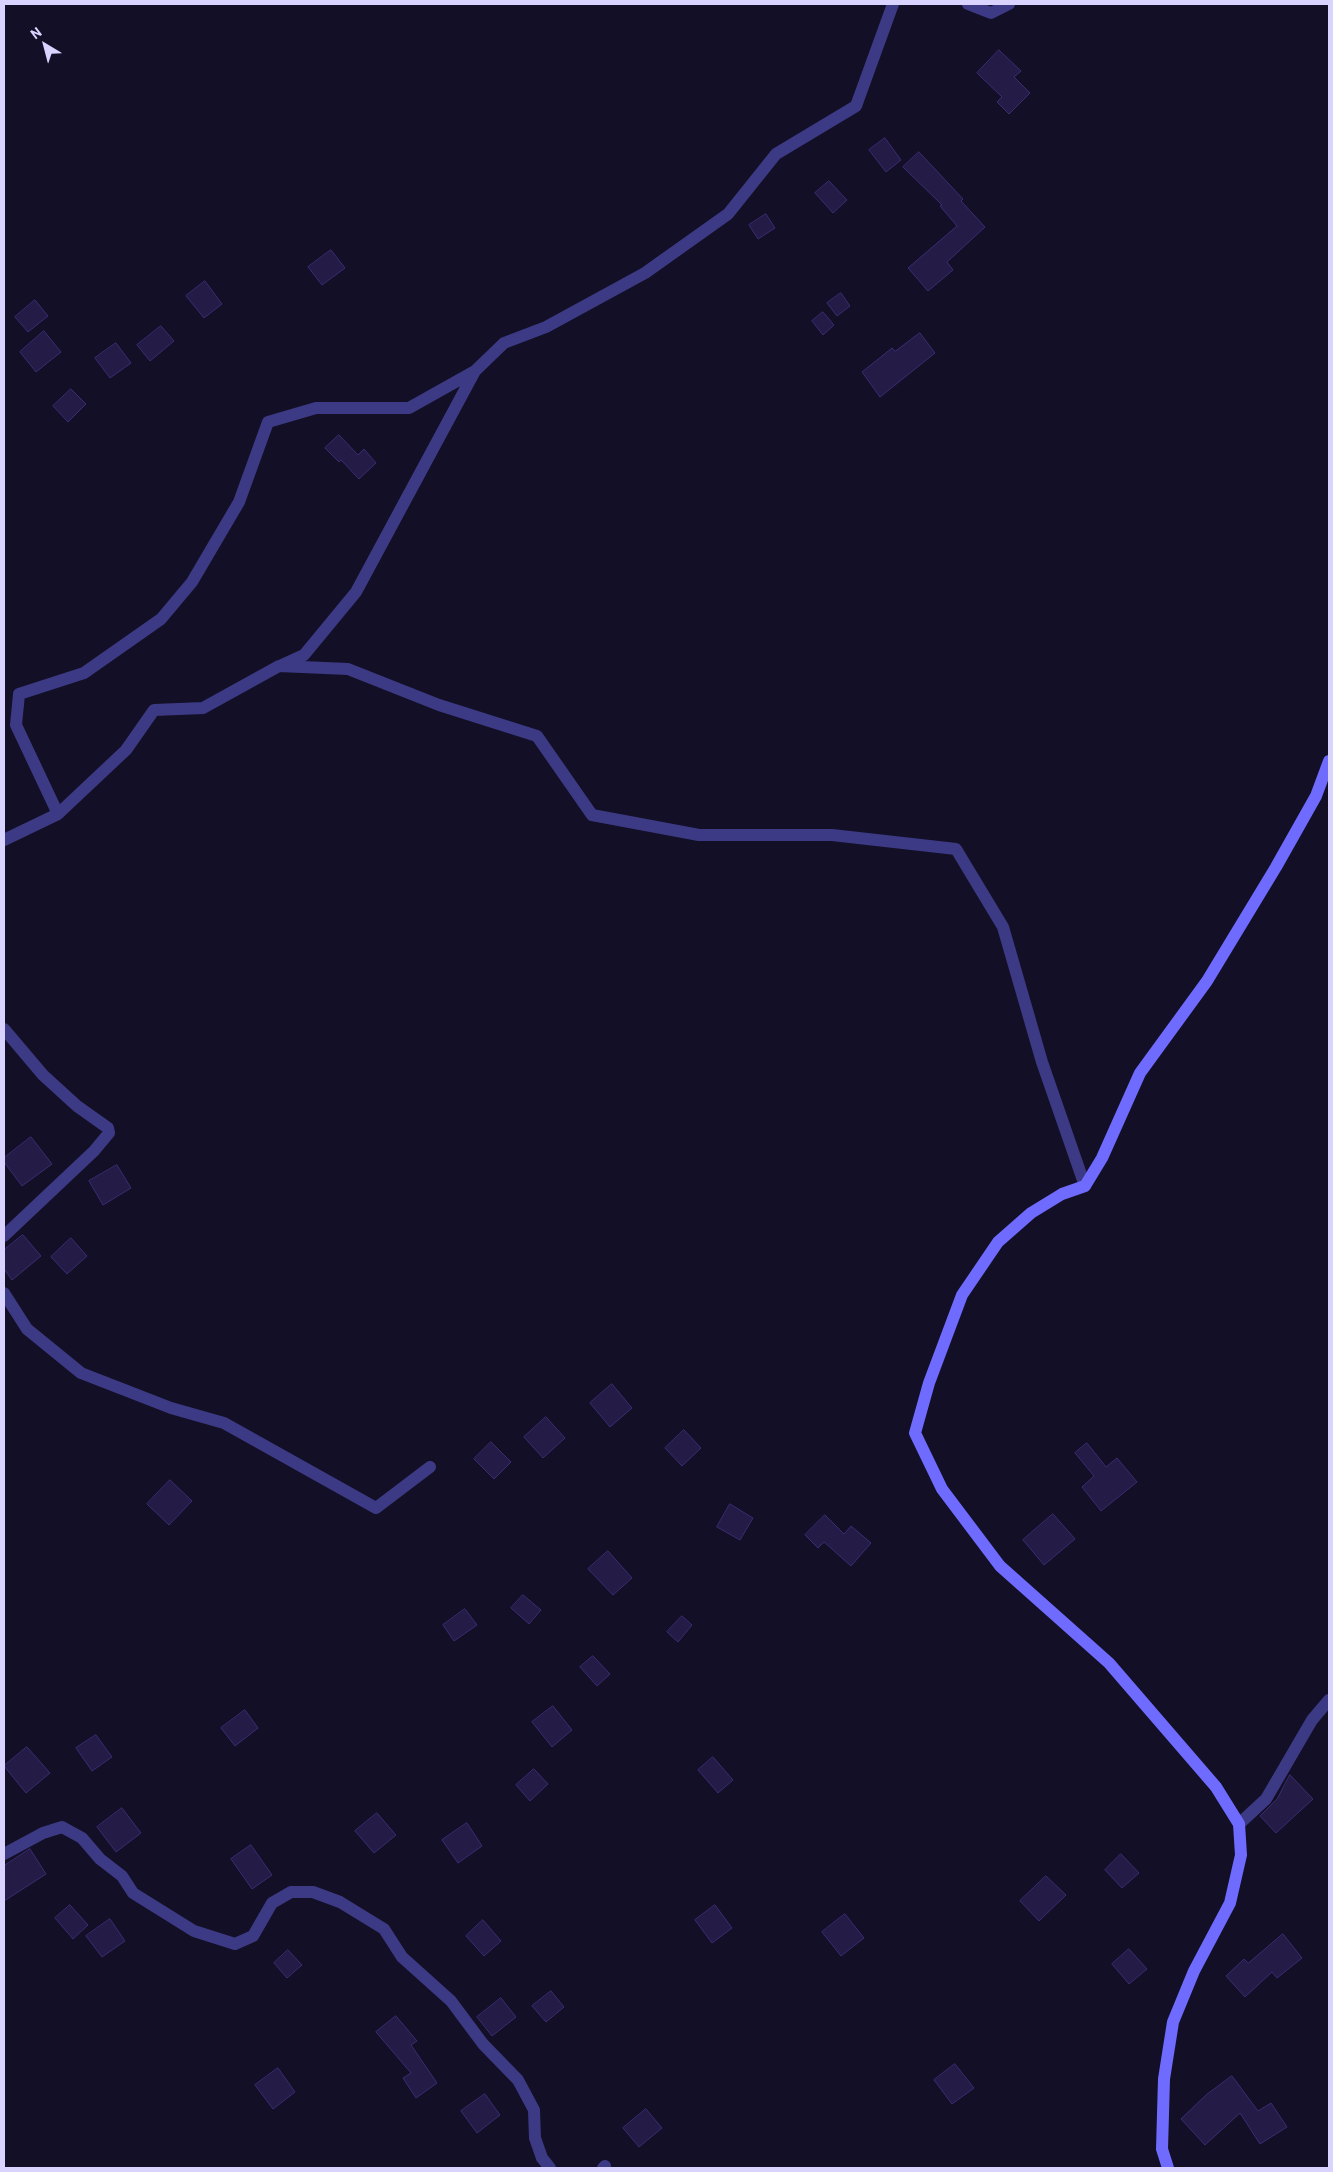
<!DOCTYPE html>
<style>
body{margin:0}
#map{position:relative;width:1333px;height:2172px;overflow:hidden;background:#130f26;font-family:Barlow,sans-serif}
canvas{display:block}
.frame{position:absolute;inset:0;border:5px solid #d9d4ff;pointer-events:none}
.north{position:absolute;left:20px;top:20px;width:50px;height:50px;-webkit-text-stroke:4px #130f26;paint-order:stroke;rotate:323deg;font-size:14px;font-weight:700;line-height:20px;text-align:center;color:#d9d4ff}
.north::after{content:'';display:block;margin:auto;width:18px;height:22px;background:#d9d4ff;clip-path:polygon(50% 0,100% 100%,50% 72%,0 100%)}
</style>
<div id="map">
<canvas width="1333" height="2172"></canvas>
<div class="frame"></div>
<div class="north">N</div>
</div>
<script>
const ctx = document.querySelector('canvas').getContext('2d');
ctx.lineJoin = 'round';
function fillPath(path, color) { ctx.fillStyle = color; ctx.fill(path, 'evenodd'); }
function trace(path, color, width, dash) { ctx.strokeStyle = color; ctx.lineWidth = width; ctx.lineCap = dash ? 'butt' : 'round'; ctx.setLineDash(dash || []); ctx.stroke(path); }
const building = new Path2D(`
 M999,50l22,21 -7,6 16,16 -21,21 -12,-12 5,-5 -25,-24z
 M885,138l16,22 -15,12 -17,-22z
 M919,152l44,47 -2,2 24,26 -38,35 6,8 -25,21 -20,-23 49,-42 -17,-20 2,-1 -39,-38z
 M829,181l18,19 -14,13 -18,-20z
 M766,214l9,14 -17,11 -9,-14z
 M331,250l14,18 -23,17 -14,-18z
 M205,281l17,23 -18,14 -18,-22z
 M841,293l9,13 -13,10 -10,-13z
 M35,300l13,16 -20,16 -13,-15z
 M823,312l11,13 -11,10 -11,-14z
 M161,326l13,15 -24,20 -13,-16z
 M44,331l17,21 -25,20 -16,-20z
 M920,333l15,20 -55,44 -18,-25 30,-24 3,3z
 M116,343l15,20 -21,15 -15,-20z
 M71,389l15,15 -18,18 -15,-16z
 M339,435l19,20 6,-6 12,14 -17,16 -18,-19 -2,2 -14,-14z
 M31,1137l21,27 -30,22 -18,-24v-4z
 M117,1165l14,23 -28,17 -14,-24z
 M23,1235l18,21 -29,24 -8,-11v-19z
 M71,1238l16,18 -20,18 -16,-17z
 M612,1384l20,24 -22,19 -20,-24z
 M546,1417l19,21 -22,20 -19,-21z
 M684,1430l17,18 -19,18 -17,-18z
 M491,1442l20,20 -17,17 -20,-20z
 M1087,1443l19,24 11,-9 20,24 -36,29 -19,-24 12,-11 -19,-23z
 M170,1480l22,21 -23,24 -22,-21z
 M730,1504l23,14 -13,22 -23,-13z
 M1053,1514l22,25 -31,26 -21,-25z
 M825,1515l19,19 7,-8 20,17 -20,23 -27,-24 -6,6 -13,-13z
 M608,1551l24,27 -19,17 -25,-26z
 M523,1595l18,15 -12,14 -18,-16z
 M465,1609l12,16 -23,16 -11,-16z
 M682,1616l10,9 -14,17 -11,-10z
 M593,1656l17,18 -13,12 -17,-19z
 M553,1706l19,24 -20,17 -20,-25z
 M245,1710l13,18 -23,18 -14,-18z
 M96,1735l16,22 -20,14 -16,-23z
 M27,1747l23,26 -24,20 -22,-27z
 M713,1757l20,23 -15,13 -20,-23z
 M534,1769l14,15 -18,17 -14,-16z
 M1290,1775l23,24 -37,34 -16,-17 17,-17z
 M122,1808l19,25 -25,19 -19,-25z
 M377,1813l19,22 -22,18 -19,-22z
 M467,1823l15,23 -24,17 -16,-23z
 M251,1845l21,30 -20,14 -21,-30z
 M30,1849l16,25 -42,27v-35z
 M1121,1854l18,19 -17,15 -17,-18z
 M1046,1876l20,19 -27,26 -19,-20z
 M70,1905l18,20 -15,14 -18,-21z
 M715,1905l17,23 -20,15 -17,-23z
 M845,1914l19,24 -23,18 -19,-24z
 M110,1919l15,22 -23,16 -16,-21z
 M483,1920l18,21 -17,15 -18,-20z
 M1283,1934l19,24 -25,20 -5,-6 -27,25 -19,-21 18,-17 4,4z
 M1129,1949l18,20 -18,15 -17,-20z
 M288,1950l14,15 -15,13 -13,-15z
 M551,1991l13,16 -18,15 -14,-16z
 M501,1998l15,19 -24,19 -15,-19z
 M396,2016l21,25 -6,4 26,38 -21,15 -13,-20 8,-5 -35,-41z
 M955,2064l19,24 -22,16 -18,-24z
 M278,2068l17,24 -22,17 -18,-24z
 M1232,2076l26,35 13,-8 16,24 -27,17 -20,-31 -35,32 -24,-26 25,-24z
 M485,2094l15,21 -23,18 -16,-22z
 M646,2109l16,19 -23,19 -16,-19z`);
fillPath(building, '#241b47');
trace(building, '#3b2d73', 1);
trace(new Path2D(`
 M968,4l23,9 18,-9
 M282,665l22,-10 52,-63 119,-221
 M58,814l-42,-89 3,-31 65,-21 77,-54 31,-37 47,-80 29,-80 48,-14h93l66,-37 29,-28 42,-16 99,-54 83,-59 48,-60 80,-48 37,-102
 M4,840l54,-26 68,-64 28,-40 49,-2 76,-42 69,3 91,36 98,31 55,79 107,20h133l124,14 47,78 39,135 43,124
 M4,1029l39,46 34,31 31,22 1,5 -15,18 -90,85
 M4,1293l23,36 54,44 90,35 53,15 152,85 54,-41
 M1239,1824l27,-25 46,-79 17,-20
 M4,1854l39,-21 19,-6 20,11 18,21 22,17 11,17 61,38 41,13 18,-8 19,-33 19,-11h22l27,10 44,27 18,28 49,44 32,43 35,36 16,30 1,28 7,20 8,10
 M603,2168l2,-2`), '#3d3a85', 12);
trace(new Path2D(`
 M1168,2168l-6,-19 2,-70 9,-57 21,-51 36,-68 11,-48 -2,-31 -23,-37 -107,-124 -109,-97 -58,-77 -27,-56 14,-50 33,-88 36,-53 33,-29 31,-19 23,-8 17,-28 38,-85 67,-92 69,-114 40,-71 13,-35`), '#6f6bff', 12);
</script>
